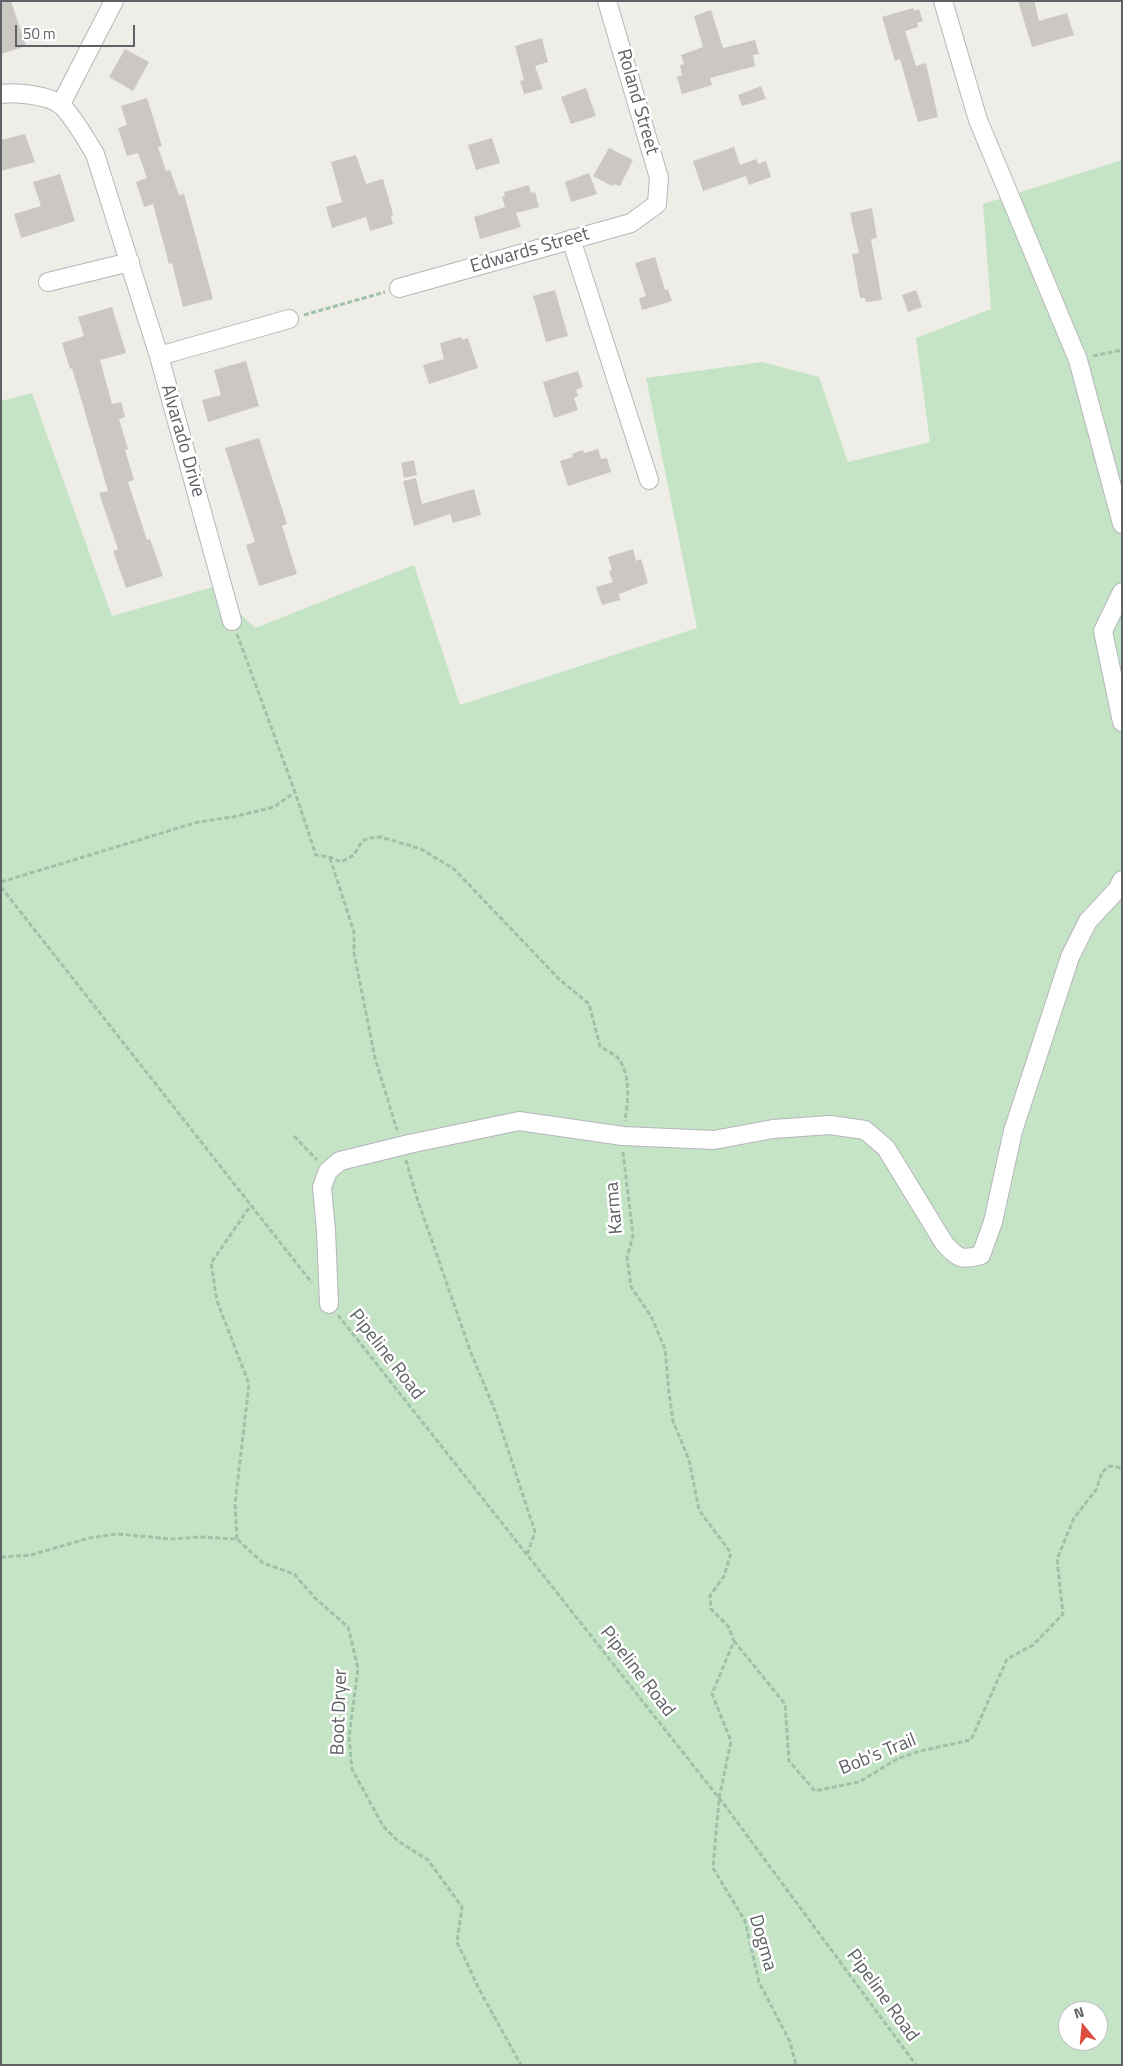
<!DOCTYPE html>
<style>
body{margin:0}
#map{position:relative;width:1123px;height:2066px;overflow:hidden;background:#efede7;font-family:"Titillium Web",sans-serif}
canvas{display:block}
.frame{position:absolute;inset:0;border:2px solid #5e6166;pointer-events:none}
.north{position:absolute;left:1058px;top:2001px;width:50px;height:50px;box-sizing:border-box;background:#fff;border:1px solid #bfc0c2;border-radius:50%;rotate:343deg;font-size:14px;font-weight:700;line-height:20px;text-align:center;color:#5e6166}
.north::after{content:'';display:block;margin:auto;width:18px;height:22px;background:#db4e40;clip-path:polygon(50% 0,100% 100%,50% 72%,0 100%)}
.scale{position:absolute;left:15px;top:25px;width:120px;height:22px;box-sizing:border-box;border:2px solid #5e6166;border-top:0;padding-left:6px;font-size:15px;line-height:18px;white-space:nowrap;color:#5e6166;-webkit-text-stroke:4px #fff;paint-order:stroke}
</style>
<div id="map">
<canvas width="1123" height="2066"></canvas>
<div class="frame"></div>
<div class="north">N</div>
<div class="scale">50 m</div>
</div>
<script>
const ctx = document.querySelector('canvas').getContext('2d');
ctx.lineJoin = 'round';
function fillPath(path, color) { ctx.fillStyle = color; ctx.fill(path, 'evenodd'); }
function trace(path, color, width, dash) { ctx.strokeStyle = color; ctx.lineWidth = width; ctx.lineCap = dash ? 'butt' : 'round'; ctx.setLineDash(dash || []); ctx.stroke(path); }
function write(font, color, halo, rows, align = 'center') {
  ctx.font = font + ' "Titillium Web",sans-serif'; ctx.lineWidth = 5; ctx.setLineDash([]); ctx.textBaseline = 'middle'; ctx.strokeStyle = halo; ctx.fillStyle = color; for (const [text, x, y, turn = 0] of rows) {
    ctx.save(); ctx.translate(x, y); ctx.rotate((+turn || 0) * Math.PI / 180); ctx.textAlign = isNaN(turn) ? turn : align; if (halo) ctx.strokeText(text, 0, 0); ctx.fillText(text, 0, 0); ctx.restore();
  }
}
fillPath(new Path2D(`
 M1122,160v1905h-1121v-1664l31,-8 80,223 101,-29 42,41 159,-63 46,140 237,-77 -51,-250 116,-16 57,15 29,85 82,-20 -14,-104 75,-29 -8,-105zM1068,2011h30v30h-30z`), '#c5e4c6');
fillPath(new Path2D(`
 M1,1h10l15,45 -25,8z
 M1018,1h16l5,20 28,-8 7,22 -42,12z
 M913,8l1,3 5,-2 4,12 -6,2 1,4 -13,4 11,35 10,-3 12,54 -20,5 -18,-63 -5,2 -13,-44z
 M711,10l12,38 32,-8 4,14 -6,1 2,11 -45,12 2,7 -30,9 -5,-17 5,-2 -2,-10 4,-1 -3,-9 22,-8 -9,-31z
 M542,38l6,24 -13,4 8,23 -19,5 -4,-13 4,-1 -9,-34z
 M125,49l24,13 -16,29 -24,-14z
 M761,86l5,13 -24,7 -4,-11z
 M586,88l10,28 -25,8 -10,-27z
 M147,98l15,48 -4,1 8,24 4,-1 9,25 5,-1 29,105 -30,8 -11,-44 -3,1 -16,-60 -9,3 -8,-25 11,-4 -9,-25 -11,3 -9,-28 9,-3 -6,-19z
 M25,134l10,28 -34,9v-31z
 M492,138l8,25 -24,7 -8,-25z
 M734,147l6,18 16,-6 2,5 8,-3 5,16 -22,8 -3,-9 -43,15 -10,-30z
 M609,148l24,12 -13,26 -6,-2 -2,2 -19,-10z
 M356,155l10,29 17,-5 10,35 -2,3 2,7 -23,7 -4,-14 -34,11 -6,-21 16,-5 -11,-40z
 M589,173l8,21 -26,8 -6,-20z
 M60,174l15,47 -54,17 -7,-24 27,-8 -8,-24z
 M529,185l2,8 4,-1 4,15 -23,6 5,14 -41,12 -6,-22 31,-10 -3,-10 3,-1 -1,-4z
 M872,208l5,30 -6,1 11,61 -16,2 -1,-4h-5l-8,-44 7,-1 -9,-40z
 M655,257l10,33 3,-1 4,12 -30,9 -3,-12 7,-2 -11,-33z
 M555,290l13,46 -22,6 -13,-46z
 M916,290l6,17 -14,5 -6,-17z
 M112,307l14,46 -26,7 12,44 9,-2 4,15 -6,2 9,30 -3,1 9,30 -6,2 19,58 3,-1 13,37 -37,12 -13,-37 5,-2 -19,-56 9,-2 -36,-123 -2,1 -8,-26 22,-7 -6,-19z
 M461,337l1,3 6,-2 10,30 -49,16 -6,-19 21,-6 -4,-16z
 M246,361l13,45 -51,16 -6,-22 19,-5 -7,-25z
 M578,371l5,16 -7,3 2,6 -4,2 4,12 -24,8 -11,-36z
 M259,438l28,86 -5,2 15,48 -38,12 -13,-41 9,-3 -30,-94z
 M598,449l3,10 6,-1 4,14 -43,14 -8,-25 13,-4 -1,-3 11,-4 1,3z
 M414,460l3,15 -13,3 -3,-15z
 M416,478l6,26 52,-15 7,26 -28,8 -3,-9 -36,12 -11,-45z
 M633,549l3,12 5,-2 7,24 -29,11 1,6 -18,5 -6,-18 17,-5 -4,-11 3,-1 -4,-13z`), '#cbc8c4');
const minor = new Path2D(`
 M943,1l35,119 100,240 44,164
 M1,94c15,-2 49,1 61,12 13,13 23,32 33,48l64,202 73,265
 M61,104l53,-103
 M571,239l78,241
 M48,282l82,-20
 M399,288l232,-65 26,-19 2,-26 -52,-177
 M159,356l130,-37
 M1122,592l-19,39 19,91
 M329,1304l-3,-74 -4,-43 6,-16 12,-10 69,-17 110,-23 104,15 91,4 59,-11 57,-4 35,5 21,18 58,95c14,15 16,18 37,12l12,-33 20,-91 57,-174 18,-36 29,-31 5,-10`);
trace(minor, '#b4b6ba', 20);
trace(new Path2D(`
 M304,315l81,-23
 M1093,356l29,-6
 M237,634l58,158 21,63 14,2 11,5 13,-7 8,-14 7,-3 12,-1 40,12 33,20 105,110 30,25 11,42c5,4 15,8 19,13 12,18 9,42 6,62
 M330,858l24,74v21l21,105 22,72
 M1,882l197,-60 35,-5 41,-10 21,-15
 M1,887l311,396
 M294,1136l23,24
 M623,1152l10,84 -6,21 4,30 20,29 14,33 4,44 4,28 16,39 10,50 32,43 -7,23 -14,20 1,13 17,17 6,15 -22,53 19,47 -12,58 -6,69 32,53 14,61 31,60 6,23
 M406,1160l11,38 54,155 25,60 39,119 -8,23
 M338,1315l388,492 190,258
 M237,1539l-2,-35 14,-120 -32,-83 -6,-38 40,-58
 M1,1557l30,-2 58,-17 28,-4 55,5 27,-2 38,2 26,24 31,11 21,24 33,29 10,41 -9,69 3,32 31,57 15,15 30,19 34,47 -5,35 22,47 42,76
 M734,1641l51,63 4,57 26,30 44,-9 38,-23 23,-8 51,-11 36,-81 26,-14 30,-31 -6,-55 17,-41 22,-28 6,-18 8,-6 12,2`), '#9ec2a8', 3, [5, 2.5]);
trace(minor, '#fff', 18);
write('19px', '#5e6166', '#fff', [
 ["Roland Street",637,102,74],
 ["Edwards Street",530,251,-16],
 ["Alvarado Drive",182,441,74],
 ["Karma",615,1208,-95],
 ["Pipeline Road",386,1355,52],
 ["Pipeline Road",637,1672,52],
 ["Boot Dryer",340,1712,-88],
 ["Bob's Trail",878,1755,-22],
 ["Dogma",762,1943,74],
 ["Pipeline Road",882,1996,54]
]);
</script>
